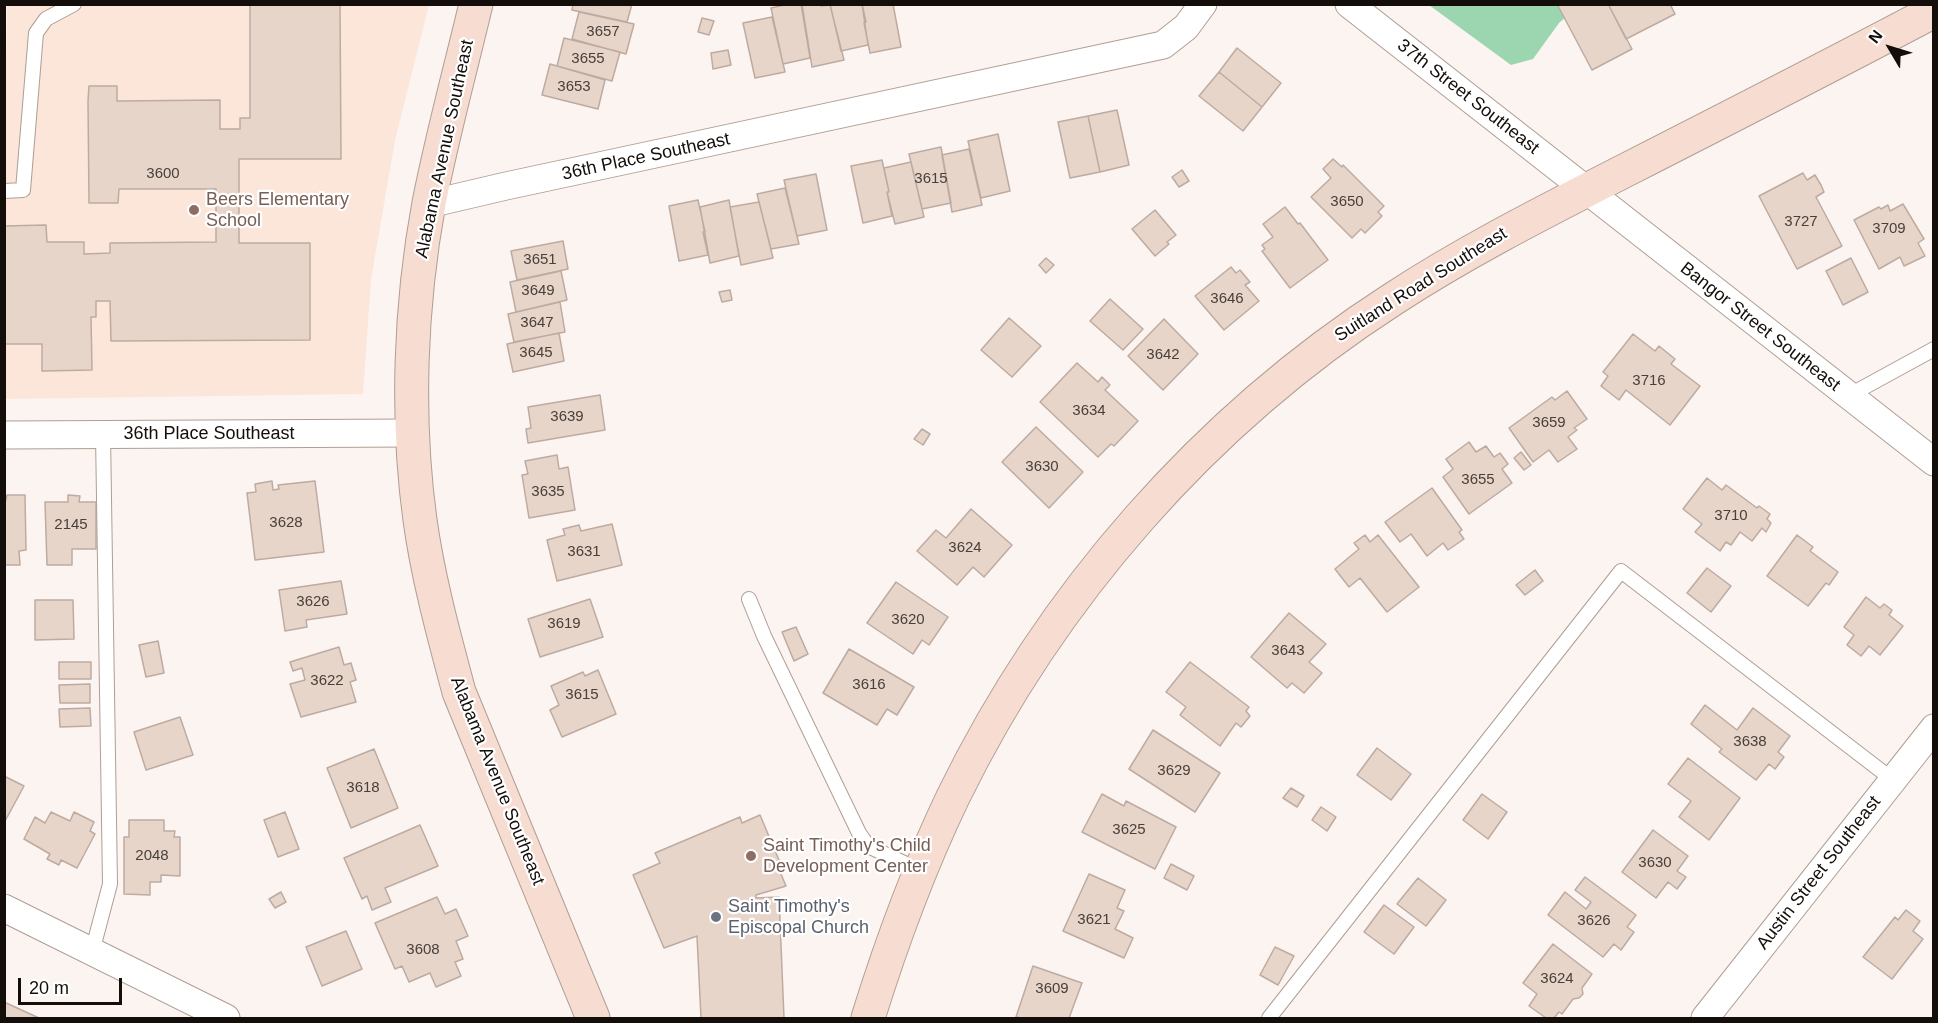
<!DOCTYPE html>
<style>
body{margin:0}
#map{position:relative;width:1938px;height:1023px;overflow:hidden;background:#fcf4f0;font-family:Helvetica,sans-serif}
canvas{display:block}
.frame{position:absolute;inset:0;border:6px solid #140e0a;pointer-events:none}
.north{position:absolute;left:1860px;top:18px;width:60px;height:60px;-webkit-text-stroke:4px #fff;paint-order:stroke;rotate:308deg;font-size:16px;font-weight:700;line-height:24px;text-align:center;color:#140e0a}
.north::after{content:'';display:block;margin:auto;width:21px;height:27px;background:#140e0a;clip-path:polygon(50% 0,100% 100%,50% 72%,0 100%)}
.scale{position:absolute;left:18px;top:978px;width:104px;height:27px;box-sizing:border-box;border:3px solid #140e0a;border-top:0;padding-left:8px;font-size:18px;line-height:21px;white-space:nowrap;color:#140e0a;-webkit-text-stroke:4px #fff;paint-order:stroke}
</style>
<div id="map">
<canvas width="1938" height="1023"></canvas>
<div class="frame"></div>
<div class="north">N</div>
<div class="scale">20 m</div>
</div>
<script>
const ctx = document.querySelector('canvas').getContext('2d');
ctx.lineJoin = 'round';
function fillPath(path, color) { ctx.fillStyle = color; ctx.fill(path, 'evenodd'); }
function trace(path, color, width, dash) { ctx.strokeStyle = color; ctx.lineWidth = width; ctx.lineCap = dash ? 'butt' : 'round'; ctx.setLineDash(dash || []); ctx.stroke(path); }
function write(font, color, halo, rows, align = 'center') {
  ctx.font = font + ' Helvetica,sans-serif'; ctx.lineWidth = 4.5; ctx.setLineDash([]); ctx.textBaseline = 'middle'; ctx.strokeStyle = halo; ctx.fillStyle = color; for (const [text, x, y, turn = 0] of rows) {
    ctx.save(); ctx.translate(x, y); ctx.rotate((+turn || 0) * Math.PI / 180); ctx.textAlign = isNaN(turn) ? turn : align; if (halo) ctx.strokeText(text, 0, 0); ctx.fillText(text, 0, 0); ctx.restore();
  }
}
fillPath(new Path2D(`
 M7,5h422l-34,135 -24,140 -8,114 -358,5 -1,-336 2,-1z`), '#fce6da');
fillPath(new Path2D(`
 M1429,5h150l-20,18 -26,36 -22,6z`), '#9bd6b0');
const building = new Path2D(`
 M238,4h102l1,155h-102v84h71v97l-199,1 -1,-40h-14v16h-5l1,53 -50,1v-27h-38v-118l42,-1 1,17h37v12l26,-1v-10l106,-1v-53h-97l-1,14h-29l-1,-102 1,-15h28v15l103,-1v29h20v-11h10v-113z
 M573,4h59l-5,18 -55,-12z
 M789,4h12l9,54 -27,6 -12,-56z
 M802,4h19v2l9,-1 14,55 -32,7z
 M862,4l6,41 -27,6 -11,-47z
 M862,4h31l8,43 -31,6 -6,-30 2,-1z
 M1557,4h51l24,45 -40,21z
 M1608,4h62l5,10 -49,25z
 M579,12l55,12 -8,30 -54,-15z
 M772,17l13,55 -30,6 -12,-55z
 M702,18l12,3 -5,14 -11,-3z
 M564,38l56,14 -8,29 -55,-15z
 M1237,48l44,35 -19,24 -43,-35z
 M728,50l3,15 -18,4 -2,-16z
 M550,64l55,16 -7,29 -56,-14z
 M1219,72l43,35 -19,24 -44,-35z
 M1117,110l12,55 -29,7 -12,-56z
 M1088,116l12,56 -30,6 -12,-56z
 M998,134l12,57 -29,7 -13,-57z
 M941,147l10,56 -29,6 -13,-55z
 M969,149l13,56 -30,7 -10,-57z
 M1333,159l9,8 1,-2 41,41 -6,6 4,4 -17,17 -4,-4 -9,9 -41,-41 20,-19 -8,-9z
 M882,160l7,32h-2l5,24 -29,7 -12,-57z
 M911,162l13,55 -29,7 -8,-32h2l-5,-24z
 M1182,170l7,11 -10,6 -7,-10z
 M1803,173l4,7 8,-5 6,10 3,7 -8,5 26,49 -45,23 -38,-73z
 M816,174l11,56 -30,6 -13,-56z
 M785,188l14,56 -28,5 -14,-55z
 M698,200l7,32h-2l5,23 -29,6 -10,-55z
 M729,200l10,56 -29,7 -10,-56z
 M759,202l14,56 -32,7 -11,-58z
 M1903,204l21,35 -6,4 7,13 -21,10 -4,-9 -21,12 -25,-49 25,-13 2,2 7,-4 2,6z
 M1285,207l10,13 3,4 2,-1 28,37 -38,28 -28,-37 3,-2 -3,-4 11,-8 -10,-13z
 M1155,210l21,25 -9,7 2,2 -14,12 -23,-27z
 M563,241l5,28 -51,11 -6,-29z
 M1046,258l8,7 -8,8 -7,-8z
 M1851,258l17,34 -25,13 -17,-34z
 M1231,267l5,6 4,-3 10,12 -5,3 14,16 -35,29 -29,-34z
 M561,271l6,29 -51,12 -6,-30z
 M730,290l2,10 -10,2 -3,-10z
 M1110,299l33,30 -20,21 -33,-29z
 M560,302l5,30 -51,10 -6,-28z
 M1009,318l32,28 -29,31 -31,-27z
 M1164,319l34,35 -35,36 -35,-34z
 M559,333l5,28 -51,11 -6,-28z
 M1633,334l22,17 4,-5 16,13 -4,5 29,22 -30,39 -44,-35 -7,10 -18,-14 7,-10 -5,-4z
 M1077,363l21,19 4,-5 8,8 -5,5 33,31 -24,25 -3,-2 -13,13 -58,-55z
 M1567,391l20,28 -13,9 3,2 -9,7 9,12 -19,13 -9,-12 -16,12 -24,-34 43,-31 3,3z
 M600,395l5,35 -77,13 -2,-14 5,-1 -3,-21z
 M1036,427l47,45 -34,36 -47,-46z
 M922,429l8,5 -7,11 -9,-6z
 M1469,442l7,10 10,-6 8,11 6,-4 8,11 -6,5 10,14 -43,31 -26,-37 10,-8 -7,-10z
 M1521,452l10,13 -7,5 -10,-12z
 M557,455l2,14 9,-2 7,43 -46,8 -7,-43 6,-1 -3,-13z
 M1707,478l15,12 4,-5 31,23 2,-2 11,8 -3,5 4,4 -5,9 -4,-4 -10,13 -12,-9 -9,13 -5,-3 -6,9 -25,-19 7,-8 -19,-15z
 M272,481l1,9 6,-1 -1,-4 37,-4 9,71 -69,8 -8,-67 9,-1 -1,-8z
 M1432,488l30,42 -3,2 5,7 -16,11 -5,-7 -16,13 -16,-22 -11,8 -15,-20z
 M7,495h18l1,55 -7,1 1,14h-16v-65h2z
 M68,495l12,1 -1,6h17v47h-24v16h-25l-2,-63h23z
 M971,509l41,36 -28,32 -11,-10 -16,18 -40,-34 19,-21 10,8z
 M612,524l10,41 -65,16 -10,-41 18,-5 -2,-6 16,-4 2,6z
 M1365,535l5,7 8,-7 41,52 -32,25 -27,-34 -11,9 -14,-18 24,-20 -5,-6z
 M1797,535l16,12 -3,4 28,21 -9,13 -3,-2 -18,23 -41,-30z
 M1707,568l24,18 -20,26 -24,-19z
 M1535,570l8,11 -18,14 -9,-10z
 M341,581l6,33 -41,6 1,7 -22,4 -6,-41z
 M896,582l52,35 -19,28 -7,-5 -9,14 -46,-31z
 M1866,597l14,11 4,-4 8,6 -3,5 14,11 -23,29 -11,-9 -8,10 -14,-11 7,-10 -10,-8z
 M590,599l13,38 -63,20 -12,-38z
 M35,600h38l1,39 -39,1z
 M1289,613l37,31 -17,18 13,11 -18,20 -12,-10 -5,5 -36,-31z
 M796,627l12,27 -14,7 -12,-29z
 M158,641l6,32 -18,4 -7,-32z
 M339,647l5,18 7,-2 5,17 -6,2 6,20 -55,15 -11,-33 15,-4 -3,-12 -9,3 -3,-9z
 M849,649l65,38 -17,28 -10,-6 -10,16 -54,-32z
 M59,662h32v17h-32z
 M1190,662l59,45 -3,4 4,5 -9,11 -5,-4 -16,23 -40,-31 6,-8 -20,-15z
 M598,670l18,44 -54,23 -12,-27 9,-5 -8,-19 32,-14 2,4z
 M90,684v19h-30l-1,-18z
 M1705,705l32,25 16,-22 37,28 -12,16 6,5 -9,12 -6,-5 -13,16 -37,-28 3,-3 -31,-25z
 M90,708l1,18 -31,1 -1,-18z
 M180,717l13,38 -47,15 -12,-38z
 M1153,730l67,43 -25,39 -66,-43z
 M1377,748l34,26 -20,26 -34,-25z
 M374,749l24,59 -47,20 -24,-60z
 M1688,758l52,40 -31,42 -30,-23 12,-16 -23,-17z
 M4,776l20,10 -20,37z
 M1291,788l13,8 -7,11 -14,-9z
 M1102,794l22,12 2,-5 50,26 -21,42 -73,-37z
 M1482,794l25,18 -19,27 -25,-19z
 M1321,807l15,10 -9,14 -15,-11z
 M51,812l19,9 4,-9 20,10 -4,9 5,3 -18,34 -16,-8 -2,5 -12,-6 3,-5 -26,-15 11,-22 10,6z
 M285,812l14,37 -21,8 -14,-37z
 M760,815l24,57 -3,2 5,12 -30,9v3l23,-1 5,121h-83l-4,-82 -33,12 -31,-73 27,-12 -5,-10 85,-36 2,6z
 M129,820h35v11h11l-1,6h6v39l-19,-1v7h-11v13l-26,-1v-57h5z
 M420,825l18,41 -53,22 6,14 -19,8 -5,-14 -5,3 -18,-41z
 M1653,830l35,26 -11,15 9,6 -9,12 -9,-7 -12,16 -34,-26z
 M1171,864l23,12 -7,14 -23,-12z
 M1089,874l36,16 -8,18 7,3 -9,18 18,9 -9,20 -61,-27z
 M1585,877l51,38 -9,12 7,5 -13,18 -7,-6 -11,13 -55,-42 17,-23 21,17 5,-7 -16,-12z
 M1418,878l28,22 -20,26 -29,-22z
 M281,892l5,10 -11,6 -6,-9z
 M437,897l8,17 11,-5 12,27 -12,5 7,18 -8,3 6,14 -25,11 -6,-14 -21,9 -7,-16 -7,3 -20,-46z
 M1384,905l30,22 -20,27 -30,-22z
 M1906,910l14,11 -7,10 10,8 -31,40 -29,-22 32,-40 3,3z
 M346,931l16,38 -40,17 -16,-39z
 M1553,944l39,30 -10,14 1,6 -4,4 -6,1 -11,15 -3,-2 -5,6h-8l-17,-12 8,-12 -14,-11z
 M1275,947l19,9 -16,29 -18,-10z
 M1033,966l49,17 -13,35h-48l-5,-1z
 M4,1002l35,16h-35z`);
fillPath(building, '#e8d5ca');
trace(building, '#bdaba1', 1.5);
const service = new Path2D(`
 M4,191l19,-1 13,-157 10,-14 28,-15
 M1848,396l86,-47
 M749,599l15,37 95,197 9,13 53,25
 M92,952l18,-68 -7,-450
 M1269,1018l352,-447 272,209`);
const minor = new Path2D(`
 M1349,4l585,458
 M429,204l77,-18 657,-141 23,-18 17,-23
 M4,435l409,-2
 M4,908l222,110
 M1705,1018l229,-290`);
const secondary = new Path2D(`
 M476,4c-16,67 -34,133 -47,199 -19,102 -23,215 -9,317 8,58 24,116 39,172l134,326
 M868,1018c23,-74 51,-150 85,-221 98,-201 252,-377 440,-498 75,-49 155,-89 235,-130 102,-52 204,-104 306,-158`);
trace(service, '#af9e94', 16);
trace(minor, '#af9e94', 29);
trace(secondary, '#af9e94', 35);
trace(service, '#fff', 14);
trace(minor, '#fff', 27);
trace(secondary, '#f7dcd1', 33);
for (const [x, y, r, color] of [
 [194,210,6,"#8d6e63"],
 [751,856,6,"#8d6e63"],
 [716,917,6,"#6b7280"]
]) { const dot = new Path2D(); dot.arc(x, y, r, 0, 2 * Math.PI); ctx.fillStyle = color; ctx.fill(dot); trace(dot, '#fff', 2); }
write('15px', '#49403a', null, [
 ["3657",603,32],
 ["3655",588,59],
 ["3653",574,87],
 ["3600",163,174],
 ["3615",931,179],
 ["3650",1347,202],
 ["3727",1801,222],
 ["3709",1889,229],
 ["3651",540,260],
 ["3649",538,291],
 ["3646",1227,299],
 ["3647",537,323],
 ["3645",536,353],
 ["3642",1163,355],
 ["3716",1649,381],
 ["3634",1089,411],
 ["3639",567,417],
 ["3659",1549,423],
 ["3630",1042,467],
 ["3655",1478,480],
 ["3635",548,492],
 ["3710",1731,516],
 ["3628",286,523],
 ["2145",71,525],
 ["3624",965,548],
 ["3631",584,552],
 ["3626",313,602],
 ["3620",908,620],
 ["3619",564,624],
 ["3643",1288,651],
 ["3622",327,681],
 ["3616",869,685],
 ["3615",582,695],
 ["3638",1750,742],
 ["3629",1174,771],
 ["3618",363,788],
 ["3625",1129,830],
 ["2048",152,856],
 ["3630",1655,863],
 ["3621",1094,920],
 ["3626",1594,921],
 ["3608",423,950],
 ["3624",1557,979],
 ["3609",1052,989]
]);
write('18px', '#140e0a', '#fff', [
 ["37th Street Southeast",1468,97,38],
 ["Alabama Avenue Southeast",445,149,-78],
 ["36th Place Southeast",646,157,-12],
 ["Suitland Road Southeast",1421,285,-32],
 ["Bangor Street Southeast",1760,327,38],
 ["36th Place Southeast",209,434],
 ["Alabama Avenue Southeast",497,781,68],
 ["Austin Street Southeast",1819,873,-52]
]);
write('18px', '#785e54', '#fff', [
 ["Beers Elementary",206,200],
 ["School",206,221],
 ["Saint Timothy's Child",763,846],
 ["Development Center",763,867]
], 'left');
write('18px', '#5b616d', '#fff', [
 ["Saint Timothy's",728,907],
 ["Episcopal Church",728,928]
], 'left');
</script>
